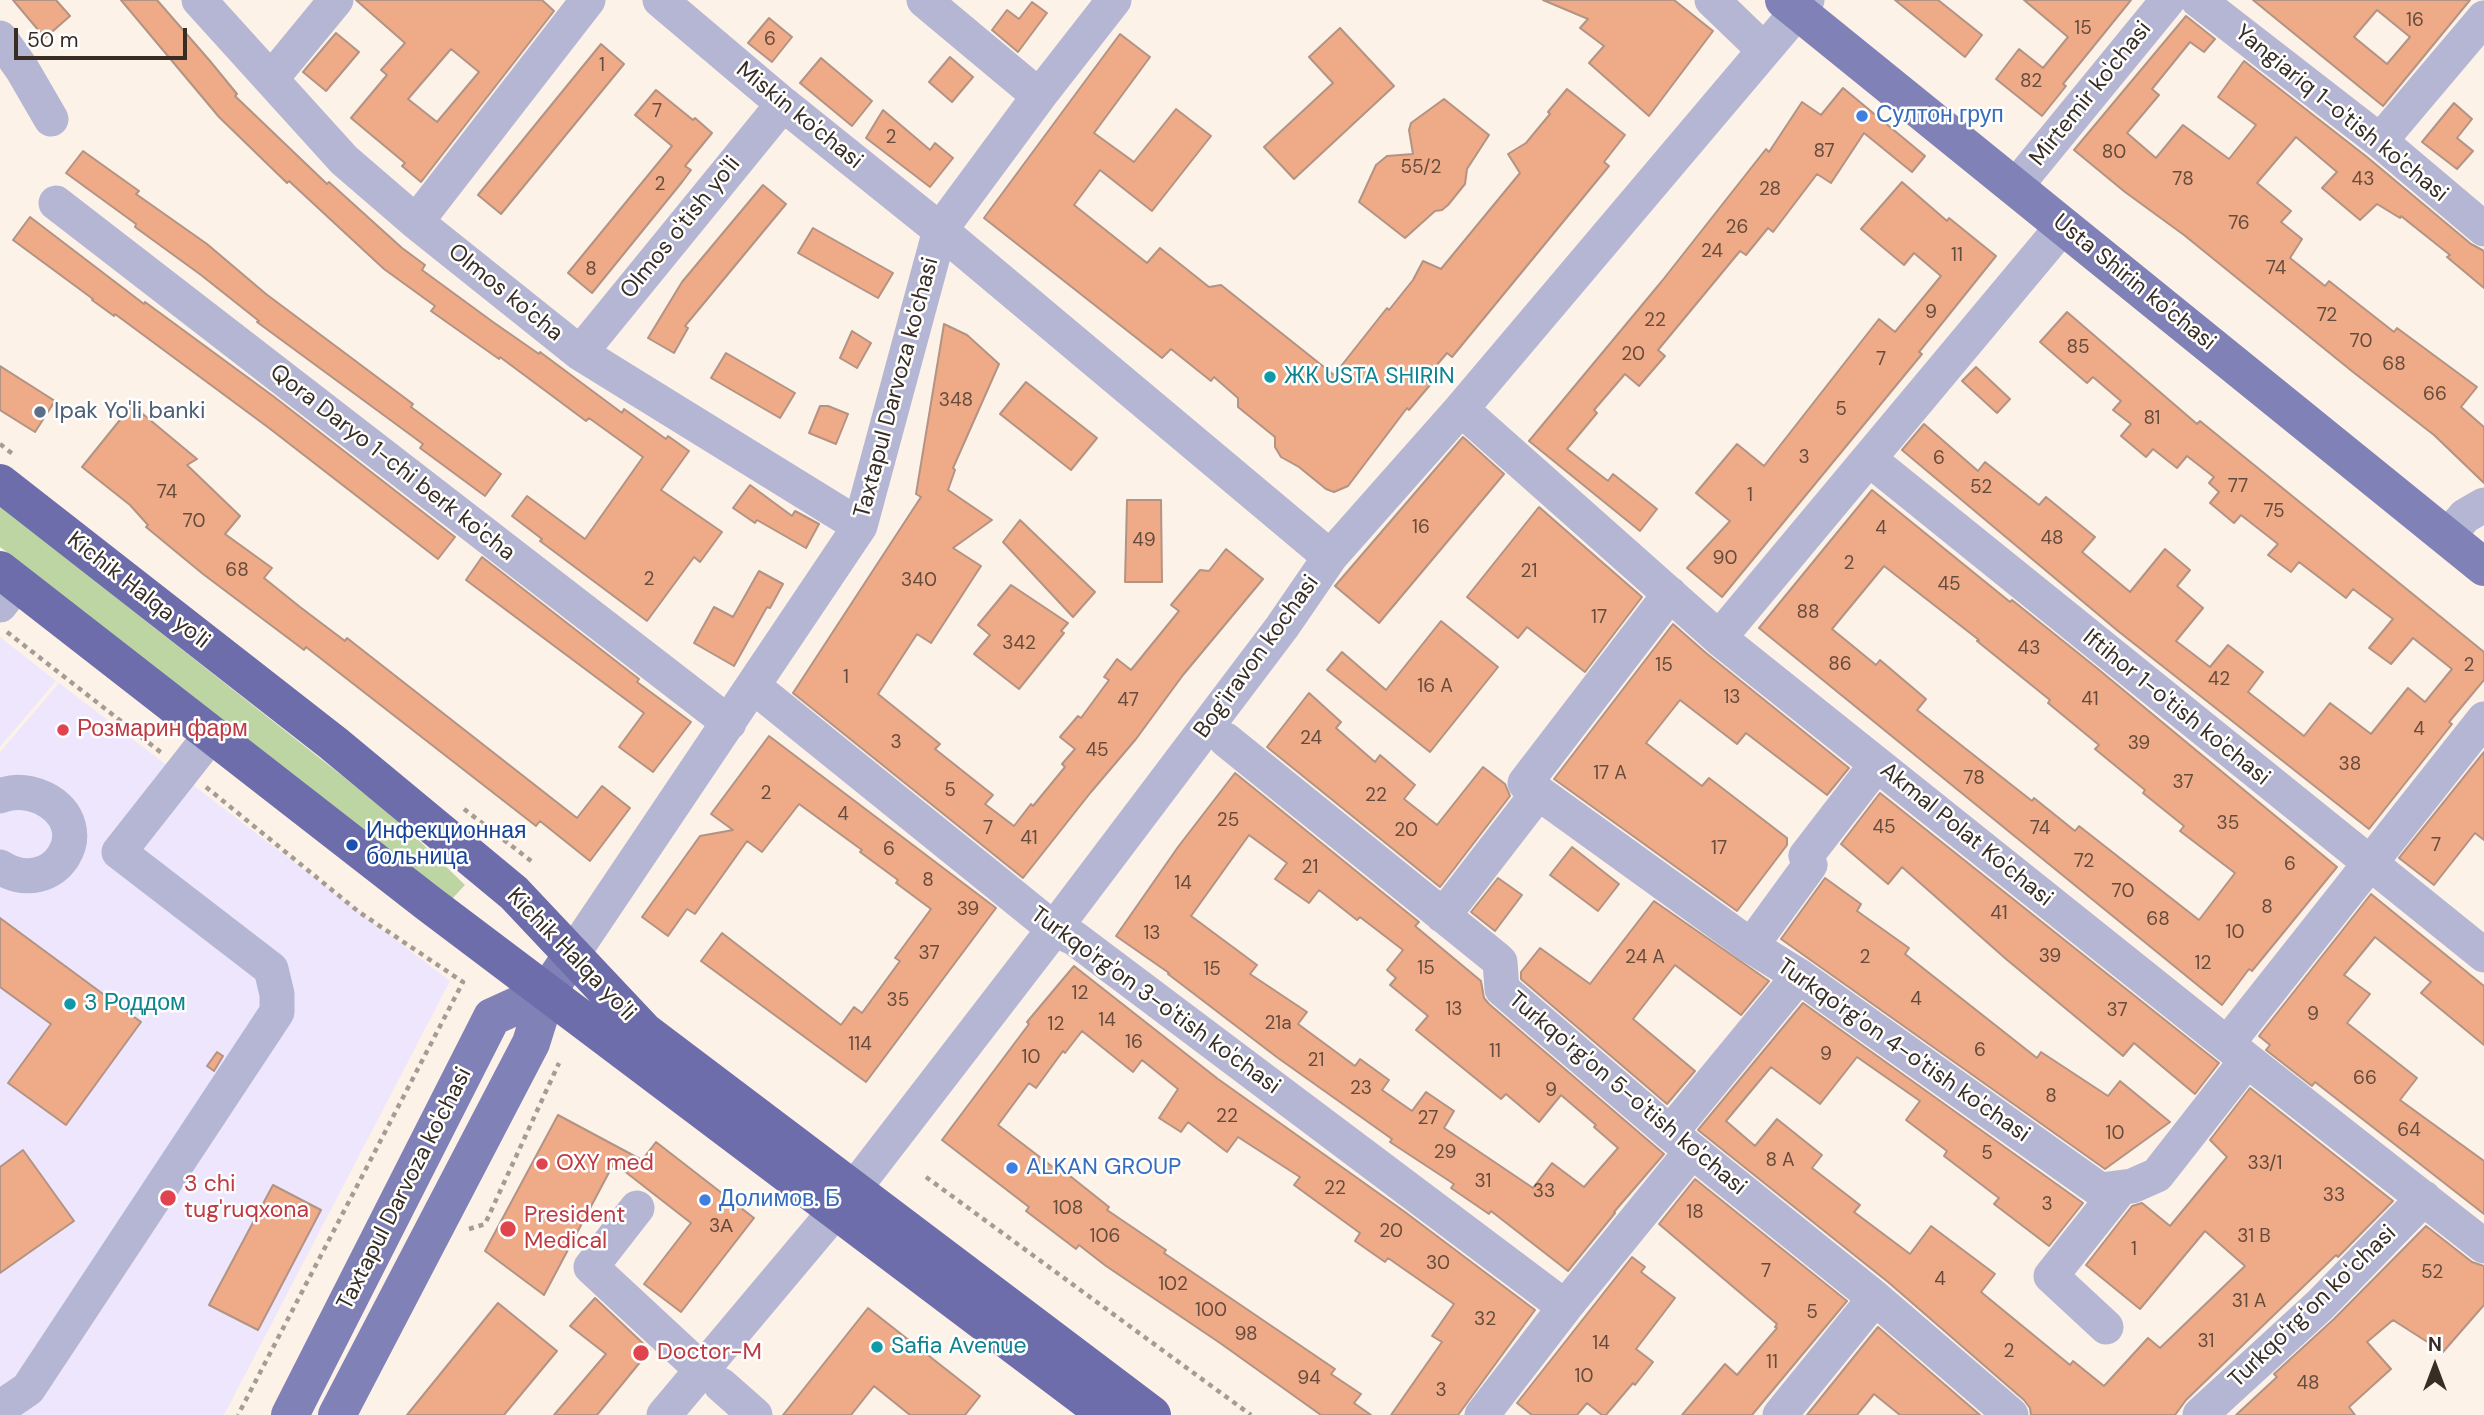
<!DOCTYPE html>
<meta charset="utf-8">
<style>
body{margin:0}
#map{position:relative;width:2484px;height:1415px;overflow:hidden;background:#fdf2e8;font-family:"DM Sans",sans-serif}
canvas{display:block}
.north{position:absolute;left:2400px;top:1331px;width:70px;height:70px;-webkit-text-stroke:5px #fff;paint-order:stroke;rotate:0deg;font-size:19px;font-weight:700;line-height:28px;text-align:center;color:#382d24}
.north::after{content:'';display:block;margin:auto;width:24px;height:32px;background:#382d24;clip-path:polygon(50% 0,100% 100%,50% 72%,0 100%)}
.scale{position:absolute;left:14px;top:28px;width:173px;height:32px;box-sizing:border-box;border:4px solid #382d24;border-top:0;padding-left:9px;font-size:21px;line-height:24px;white-space:nowrap;color:#382d24;-webkit-text-stroke:5px #fff;paint-order:stroke}
</style>
<div id="map">
<canvas width="2484" height="1415"></canvas>
<div class="north">N</div>
<div class="scale">50 m</div>
</div>
<script>
const ctx = document.querySelector('canvas').getContext('2d');
ctx.lineJoin = 'round';
function fillPath(path, color) { ctx.fillStyle = color; ctx.fill(path, 'evenodd'); }
function trace(path, color, width, dash) { ctx.strokeStyle = color; ctx.lineWidth = width; ctx.lineCap = dash ? 'butt' : 'round'; ctx.setLineDash(dash || []); ctx.stroke(path); }
function write(font, color, halo, rows, align = 'center') {
  ctx.font = font + ' "DM Sans",sans-serif'; ctx.lineWidth = 5; ctx.setLineDash([]); ctx.textBaseline = 'middle'; ctx.strokeStyle = halo; ctx.fillStyle = color; for (const [text, x, y, turn = 0] of rows) {
    ctx.save(); ctx.translate(x, y); ctx.rotate((+turn || 0) * Math.PI / 180); ctx.textAlign = isNaN(turn) ? turn : align; if (halo) ctx.strokeText(text, 0, 0); ctx.fillText(text, 0, 0); ctx.restore();
  }
}
fillPath(new Path2D(`
 M0,637l56,44 -56,66z
 M59,683l391,298 -226,434h-224v-663z`), '#ede6fc');
fillPath(new Path2D(`
 M0,506l397,313 68,66 -14,15 -451,-353z`), '#bdd5a3');
const building = new Path2D(`
 M13,0h43l14,16 -25,22z
 M121,0h36l53,61 27,33 -2,2 92,88 2,-2 73,66 23,17 -3,5 71,52 46,32 1,-2 82,61 2,-4 42,30 2,-3 21,15 -28,39 61,42 -22,30 -6,-5 -47,64 -107,-80 2,-2 -30,-23 15,-20 58,43 58,-82 -54,-39 -3,3 -86,-64 -1,2 -68,-48 4,-5 -51,-37 -95,-88 -2,2 -68,-66z
 M356,0h186l12,11 -133,171 -19,-16 3,-3 -54,-45 36,-43 -6,-5 24,-27zM451,49l28,23 -42,50 -29,-23z
 M1543,0h131l39,31 -64,85 -60,-53 15,-17 -24,-18 8,-9z
 M1895,0h43l44,35 -17,22z
 M2024,0h107l-68,84 3,2 -24,30 -46,-37 23,-30 24,19 25,-31z
 M2253,0h217l-87,106zM2377,10l33,27 -23,27 -33,-27z
 M1032,2l15,11 -29,39 -26,-22 15,-20 12,9z
 M2186,16l29,23 -11,13 -14,-10 -38,47 7,6 -32,38 29,25 27,-33 46,34 27,-34 -38,-28 26,-36 123,96 104,87 13,7v37l-37,-31 3,-2 -49,-39 -1,2 -23,-14 -17,16 -38,-32 15,-16 -41,-35 -39,46 34,28 -10,11 21,17 -12,19 35,28 4,-5 65,51 3,-4 80,59 -16,20 23,20v56l-50,-48 -81,-63 -169,-137 -59,-43 -51,-42z
 M769,18l23,19 -20,25 -24,-19z
 M1340,28l54,58 -100,93 -30,-32 69,-64 -24,-26z
 M336,33l23,19 -33,39 -23,-19z
 M1120,34l30,23 -56,76 40,29 42,-53 35,27 -59,75 -52,-41 -26,35 73,58 13,-15 49,39 12,-2 113,90 53,-67 2,2 24,-30 10,-19 18,8 79,-96 -12,-19 18,-11 24,-29 -2,-2 19,-23 58,46 -21,27 5,4 -157,191 -5,-4 -23,27 6,5 -21,25 -2,-2 -59,78 -14,6 -8,-3 -27,-22 -18,-10 -6,-10v-10l-37,-30v-9l-24,-21 -3,4 -40,-32 -9,9 -178,-140z
 M601,44l23,20 -123,150 -23,-19z
 M950,57l23,20 -21,25 -23,-20z
 M821,58l51,43 -20,25 -52,-43z
 M1843,88l82,68 -13,16 -48,-39 -33,50 -14,-9 -44,58 -5,-4 -22,27 -6,-4 -82,99 7,6 -26,30 -14,-12 -31,36 3,3 -30,36 41,32 5,-7 44,35 -17,22 -111,-90 133,-160 104,-132 3,3 33,-50 19,13z
 M656,90l37,30 2,-2 17,15 -27,33 6,4 -9,12 -90,111 -24,-20 104,-127 -37,-31z
 M1444,99l45,36 -22,34 -2,15 -17,21 -6,5 -7,1 -30,27 -46,-36 17,-37 11,-9 26,-2 -4,-24 2,-7z
 M2454,103l18,16 -15,19 16,13 -16,18 -35,-27z
 M883,110l47,40 5,-7 18,15 -23,29 -64,-49z
 M83,151l56,40 -3,3 71,50 59,50 147,110 -2,3 90,67 -16,22 -65,-48 3,-4 -166,-122 2,-1 -58,-46 -66,-48 1,-3 -70,-51z
 M1902,182l45,39 2,-3 47,38 -77,96 3,2 -200,243 -35,-29 43,-47 -34,-28 41,-49 27,22 115,-147 16,13 46,-56 -27,-23 -10,12 -43,-36z
 M763,185l23,19 -101,122 3,2 -14,25 -26,-15 34,-56z
 M30,217l114,87 1,-2 128,94 182,141 -17,22 -169,-131 -154,-114 -1,2 -22,-16 1,-1 -80,-59z
 M813,228l80,45 -15,25 -80,-45z
 M2067,312l130,112 3,-3 284,231v28l-35,42 3,2 -83,105 -251,-198 -216,-181 22,-26 54,47 7,-9 54,43 7,-8 49,40 -13,15 48,40 35,-43 25,21 -13,16 26,22 -27,33 34,26 18,-22 35,27 -15,20 56,44 26,-33 41,31 37,-46 17,14 27,-33 -39,-31 -22,26 -22,-16 24,-29 -40,-30 -7,9 -47,-36 -8,10 -23,-17 10,-11 -37,-29 -7,8 -24,-20 9,-11 -10,-9 5,-6 -27,-21 -10,12 -24,-19 -7,8 -25,-21 10,-12 -18,-14 8,-9 -28,-24 -6,6 -47,-41z
 M944,324l23,11 32,29 -46,104 2,2 -7,20 44,30 -39,28 28,18 -50,77 -14,-9 -39,60 62,50 -5,5 58,46 -8,9 29,22 17,-22 2,2 32,-39 -3,-3 13,-15 -15,-12 18,-21 3,2 28,-38 -5,-3 13,-18 14,11 48,-59 -8,-6 29,-35 9,1 17,-22 37,30 -80,96 -47,64 -45,53 -68,86 -230,-185 128,-196 -5,-3z
 M852,331l19,12 -14,25 -17,-10z
 M726,353l69,40 -15,25 -69,-40z
 M0,366l55,35 -20,31 -35,-22z
 M1976,367l34,32 -13,14 -35,-32z
 M1026,382l71,56 -26,32 -71,-56z
 M132,405l65,54 -10,6 53,51 -15,18 47,34 -8,10 36,29 45,34 2,-3 230,180 25,-32 28,22 -40,53 -50,-40 -4,5 -230,-179 -2,3 -101,-76 -57,-47 2,-2 -18,-20 -48,-38z
 M820,406h8l20,8 -12,30 -27,-11z
 M1463,437l41,37 -125,149 -44,-37z
 M750,485l42,31 3,-5 24,13 -13,24 -49,-28 -2,3 -22,-15z
 M1872,490l138,112 2,-2 86,69 239,198 -85,104 -3,-2 -27,36 -463,-377zM1884,566l95,74 -2,1 73,59 -2,3 51,42 -4,4 50,41 -2,3 41,33 -4,5 55,42 -36,47 -120,-94 -4,5 -41,-33 -2,3 -66,-52 -49,-39 9,-11 -46,-39 -4,5 -44,-36z
 M1127,500h34l1,82h-37z
 M1539,507l103,90 -57,75 -58,-45 -9,11 -51,-41z
 M1020,520l75,72 -22,25 -70,-75z
 M482,557l157,122 -2,3 54,40 -38,50 -34,-25 25,-34 -178,-133z
 M759,571l24,13 -13,24 -3,-1 -33,59 -40,-23 20,-36 19,10z
 M1011,585l57,38 -7,8 3,2 -45,56 -45,-35 16,-19 -12,-10z
 M1441,621l57,46 -68,85 -103,-82 15,-18 44,38z
 M1673,624l33,29 143,115 -22,27 -81,-62 -9,11 -57,-44 -34,43 56,43 7,-8 78,60v7l-50,66 -183,-132z
 M1309,693l32,29 -5,6 39,34 5,-7 35,30 -11,14 33,26 46,-58 22,17 5,12 -70,91 -173,-140z
 M769,736l227,172 -130,174 -165,-121 21,-28 119,92 13,-18 8,6 38,-52 -5,-3 36,-49 -35,-26 2,-3 -38,-28 2,-2 -63,-46 -37,48 -15,-11 -52,73 -8,-5 -19,27 -26,-19 58,-81 33,-6 -22,-16z
 M2484,752v88l-9,-7 -41,52 -35,-27z
 M1235,773l184,149 -4,4 66,55 3,17 5,6 175,150 -50,58 1,1 -47,58 -77,-60 -2,3 -38,-26 3,-4 -64,-42 2,-3 -114,-81 -110,-84 1,-1 -53,-37 62,-89zM1249,835l38,28 -12,16 34,24 10,-13 38,30 3,-3 43,33 -16,20 9,8 -6,7 38,31 -12,14 85,69 5,-5 33,28 22,-27 35,30 -2,2 24,21 -34,39 -32,-24 -19,25 -89,-60 10,-17 -28,-19 -14,19 -30,-21 7,-10 -29,-21 -5,7 -57,-42 9,-12 -57,-38 7,-9 -66,-49z
 M1880,793l339,270 -24,31 -61,-51 -11,13 -117,-97 -104,-92 -14,17 -47,-40z
 M1572,847l47,37 -21,27 -48,-36z
 M1498,878l24,17 -27,36 -24,-19z
 M1825,878l36,26 -4,7 52,37 -4,6 132,104 4,-6 67,44 12,-15 50,41 -65,47 -324,-230z
 M2371,894l113,92v59l-63,-52 10,-11 -56,-45 -31,38 26,19 -23,29 70,55 -17,22 84,61v53l-169,-132 -3,4 -46,-36 4,-5 -11,-9z
 M1654,901l115,80 -28,34 -66,-50 -42,54 62,52 -28,33 -146,-125v-7l19,-24 50,36z
 M0,918l141,104 -75,103 -58,-42 43,-59 -51,-37z
 M1074,966l144,113 187,133 130,98 -77,105h-67l51,-73 -10,-6 22,-32 -66,-46 -3,4 -30,-21 5,-8 -66,-48 6,-8 -62,-40 -11,15 -39,-30 -7,10 -22,-14 19,-29 -36,-29 -9,12 -51,-41 -17,22 -2,-2 -27,37 -7,-5 -31,42 60,46 2,-3 49,39 -2,3 59,40 -2,3 171,116 -4,5 30,20 -7,9 17,12h-50l-101,-72 -114,-77 -27,-21 -3,4 -50,-38 3,-4 -87,-67 87,-116 -2,-2z
 M1803,1003l280,200 -34,43 -55,-42 5,-6 -55,-42 3,-5 -41,-31 14,-19 -63,-44 -37,47 -49,-37 -45,54 29,25 22,-27 45,36 -10,13 48,37 -6,7 56,42 21,-28 64,48 -14,18 89,73 3,-4 31,25 44,-48 12,10 85,-82 -40,-35 -65,78 -54,-44 46,-59 10,-3 28,23 57,-69 -17,-17 40,-52 143,113 -55,56 -2,-2 -150,145 -11,15h-144l-1,-7 -6,-8 -136,-118 -190,-152z
 M217,1052l6,4 -9,15 -7,-5z
 M558,1115l84,45 14,-18 98,76 -73,94 -37,-28 47,-61 -77,-60 -70,132 -59,-44z
 M23,1150l51,71 -74,52v-106z
 M1695,1179l152,122 -95,114h-70l43,-51 12,11 40,-47 -2,-1 2,-3 -118,-100z
 M273,1185l48,25 -63,120 -49,-25z
 M2426,1226l46,36 12,4v39l-41,47 -50,-32 -26,22 24,27 -42,38 6,8h-119l41,-38 -3,-3 60,-55z
 M1632,1257l13,10 -4,5 34,26 -39,51 17,13 -18,23 -2,-2 -27,32h-4l-15,-12 -10,12h-45l-15,-12z
 M595,1298l55,52 -53,65h-43l52,-61 -36,-28z
 M498,1303l59,48 -53,64h-97z
 M868,1308l112,88 -15,19h-55l-36,-29 -23,29h-68z
 M1878,1327l102,88h-80l-26,-21 -17,21h-50z`);
fillPath(building, '#efaa87');
trace(building, '#b39383', 2);
trace(new Path2D(`
 M0,444l14,11
 M7,632l156,122
 M206,787l153,125 104,70 -225,433
 M464,809l71,55
 M926,1177l325,238
 M469,1229l16,-5 74,-161`), '#a79c93', 4.5, [5, 5]);
trace(new Path2D(`
 M199,0l145,160 72,62 164,131 280,173
 M660,0l123,104 157,126 390,327
 M924,0l115,96
 M1712,0l52,50
 M2198,0l182,141 104,88
 M0,38l22,31 29,50
 M271,79l65,-79
 M2380,141l104,-123
 M2015,187l153,-187
 M56,203l673,520
 M416,222l172,-222
 M580,353l203,-249
 M1461,409l258,229 528,422 237,186
 M1869,459l615,496
 M2447,537l18,-21 19,-11
 M1670,594l-145,189 226,163 48,30 301,214 32,-4 25,-11 90,-115
 M0,605l17,-22
 M1719,638l344,-412
 M753,686l301,243 20,9 491,369
 M1226,740l271,219 3,3 2,27 168,144 205,165 136,117
 M0,796c14,-6 29,-4 43,2 58,29 11,103 -43,69
 M1443,916l95,-123
 M1751,946l59,-81 -4,-9 71,-92
 M572,955l288,-429 80,-296 99,-134 75,-96
 M2227,1044l257,-325
 M1670,1133l129,-157
 M637,1208l-46,59 111,103
 M2106,1327l-55,-51 69,-87
 M721,1385l34,30
 M0,1408l28,-19 249,-377v-18l-6,-25 -152,-117 92,-117
 M664,1415l189,-225 201,-261 228,-302 48,-70 131,-148 346,-409
 M1482,1415l83,-108 127,-156
 M1780,1415l95,-117
 M2200,1415l120,-110 104,-107`), '#b4b6d4', 35);
trace(new Path2D(`
 M1784,0l700,567
 M290,1415l202,-398 55,-25
 M337,1415l194,-372 16,-51 25,-37`), '#8081b6', 38);
trace(new Path2D(`
 M0,483l333,260 181,150 131,139 507,383
 M0,570l428,333 679,512`), '#6d6dab', 38);
for (const [x, y, r, color] of [
 [1862,116,7,"#3f7fe0"],
 [1270,377,7,"#0f9aa8"],
 [40,412,7,"#5c6f8a"],
 [63,730,7,"#e0444e"],
 [352,845,7,"#1a4fb4"],
 [70,1004,7,"#0f9aa8"],
 [542,1164,7,"#e0444e"],
 [1012,1168,7,"#3f7fe0"],
 [168,1198,9,"#e0444e"],
 [705,1200,7,"#3f7fe0"],
 [508,1229,9,"#e0444e"],
 [877,1347,7,"#0f9aa8"],
 [641,1353,9,"#e0444e"]
]) { const dot = new Path2D(); dot.arc(x, y, r, 0, 2 * Math.PI); ctx.fillStyle = color; ctx.fill(dot); trace(dot, '#fff', 2.5); }
write('19px', '#664c3d', null, [
 ["16",2415,21],
 ["15",2083,29],
 ["6",770,40],
 ["1",602,66],
 ["82",2031,82],
 ["7",657,112],
 ["2",891,138],
 ["87",1824,152],
 ["80",2114,153],
 ["55/2",1421,168],
 ["78",2183,180],
 ["43",2363,180],
 ["2",660,185],
 ["28",1770,190],
 ["76",2239,224],
 ["26",1737,228],
 ["24",1712,252],
 ["11",1957,256],
 ["74",2276,269],
 ["8",591,270],
 ["9",1931,313],
 ["72",2327,316],
 ["22",1655,321],
 ["70",2361,342],
 ["85",2078,348],
 ["20",1633,355],
 ["7",1881,360],
 ["68",2394,365],
 ["66",2435,395],
 ["348",956,401],
 ["5",1841,410],
 ["81",2152,419],
 ["3",1804,458],
 ["6",1939,459],
 ["77",2238,487],
 ["52",1981,488],
 ["74",167,493],
 ["1",1750,496],
 ["75",2274,512],
 ["70",194,522],
 ["16",1421,528],
 ["4",1881,529],
 ["48",2052,539],
 ["49",1144,541],
 ["90",1725,559],
 ["2",1849,564],
 ["68",237,571],
 ["21",1529,572],
 ["2",649,580],
 ["340",919,581],
 ["45",1949,585],
 ["88",1808,613],
 ["17",1599,618],
 ["342",1019,644],
 ["43",2029,649],
 ["86",1840,665],
 ["15",1664,666],
 ["2",2469,666],
 ["1",846,678],
 ["42",2219,680],
 ["16 A",1435,687],
 ["13",1732,698],
 ["41",2090,700],
 ["47",1128,701],
 ["4",2419,730],
 ["24",1311,739],
 ["3",896,743],
 ["39",2139,744],
 ["45",1097,751],
 ["38",2350,765],
 ["17 A",1610,774],
 ["78",1974,779],
 ["37",2183,783],
 ["5",950,791],
 ["2",766,794],
 ["22",1376,796],
 ["4",843,815],
 ["25",1228,821],
 ["35",2228,824],
 ["45",1884,828],
 ["7",988,829],
 ["74",2040,829],
 ["20",1406,831],
 ["41",1029,839],
 ["7",2436,846],
 ["17",1719,849],
 ["6",889,850],
 ["72",2084,862],
 ["6",2290,865],
 ["21",1310,868],
 ["8",928,881],
 ["14",1183,884],
 ["70",2123,892],
 ["8",2267,908],
 ["39",968,910],
 ["41",1999,914],
 ["68",2158,920],
 ["10",2235,933],
 ["13",1152,934],
 ["37",929,954],
 ["39",2050,957],
 ["24 A",1645,958],
 ["2",1865,958],
 ["12",2203,964],
 ["15",1426,969],
 ["15",1212,970],
 ["12",1080,994],
 ["4",1916,1000],
 ["35",898,1001],
 ["13",1454,1010],
 ["37",2117,1011],
 ["9",2313,1015],
 ["14",1107,1021],
 ["21a",1278,1024],
 ["12",1056,1025],
 ["16",1134,1043],
 ["114",860,1045],
 ["6",1980,1051],
 ["11",1495,1052],
 ["9",1826,1055],
 ["10",1031,1058],
 ["21",1316,1061],
 ["66",2365,1079],
 ["23",1361,1089],
 ["9",1551,1091],
 ["8",2051,1097],
 ["22",1227,1117],
 ["27",1428,1119],
 ["64",2409,1131],
 ["10",2115,1134],
 ["29",1445,1153],
 ["5",1987,1154],
 ["8 A",1780,1161],
 ["33/1",2265,1164],
 ["31",1483,1182],
 ["22",1335,1189],
 ["33",1544,1192],
 ["33",2334,1196],
 ["3",2047,1205],
 ["108",1068,1209],
 ["18",1695,1213],
 ["3А",721,1227],
 ["20",1391,1232],
 ["106",1105,1237],
 ["31 B",2254,1237],
 ["1",2134,1250],
 ["30",1438,1264],
 ["7",1766,1272],
 ["52",2432,1273],
 ["4",1940,1280],
 ["102",1173,1285],
 ["31 A",2249,1302],
 ["100",1211,1311],
 ["5",1812,1313],
 ["32",1485,1320],
 ["98",1246,1335],
 ["31",2206,1342],
 ["14",1601,1344],
 ["2",2009,1352],
 ["11",1772,1363],
 ["10",1584,1377],
 ["94",1309,1379],
 ["48",2308,1384],
 ["3",1441,1391]
]);
write('23px', '#382d24', '#fff', [
 ["Mirtemir ko'chasi",2091,94,-51],
 ["Yangiariq 1-o'tish ko'chasi",2341,114,39],
 ["Miskin ko'chasi",799,116,39],
 ["Olmos o'tish yo'li",681,228,-51],
 ["Usta Shirin ko'chasi",2134,283,39],
 ["Olmos ko'cha",505,293,39],
 ["Taxtapul Darvoza ko'chasi",897,388,-75],
 ["Qora Daryo 1-chi berk ko'cha",392,463,38],
 ["Kichik Halqa yo'li",138,591,38],
 ["Bog'iravon kochasi",1257,657,-54],
 ["Iftihor 1-o'tish ko'chasi",2176,708,39],
 ["Akmal Polat Ko'chasi",1966,835,39],
 ["Kichik Halqa yo'li",571,955,46],
 ["Turkqo'rg'on 3-o'tish ko'chasi",1155,1001,36],
 ["Turkqo'rg'on 4-o'tish ko'chasi",1903,1051,35],
 ["Turkqo'rg'on 5-o'tish ko'chasi",1627,1094,40],
 ["Taxtapul Darvoza ko'chasi",405,1189,-63],
 ["Turkqoʻrgʻon koʻchasi",2313,1307,-44]
]);
write('23px', '#366cbe', '#fff', [
 ["Султон груп",1876,116],
 ["ALKAN GROUP",1026,1168],
 ["Долимов. Б",719,1200]
], 'left');
write('23px', '#0d838f', '#fff', [
 ["ЖК USTA SHIRIN",1284,377],
 ["3 Роддом",84,1004],
 ["Safia Avenue",891,1347]
], 'left');
write('23px', '#4e5e75', '#fff', [
 ["Ipak Yo'li banki",54,412]
], 'left');
write('23px', '#be3a42', '#fff', [
 ["Розмарин фарм",77,730],
 ["OXY med",556,1164],
 ["3 chi",184,1185],
 ["tug'ruqxona",184,1211],
 ["President",524,1216],
 ["Medical",524,1242],
 ["Doctor-M",657,1353]
], 'left');
write('23px', '#164399', '#fff', [
 ["Инфекционная",366,832],
 ["больница",366,858]
], 'left');
</script>
